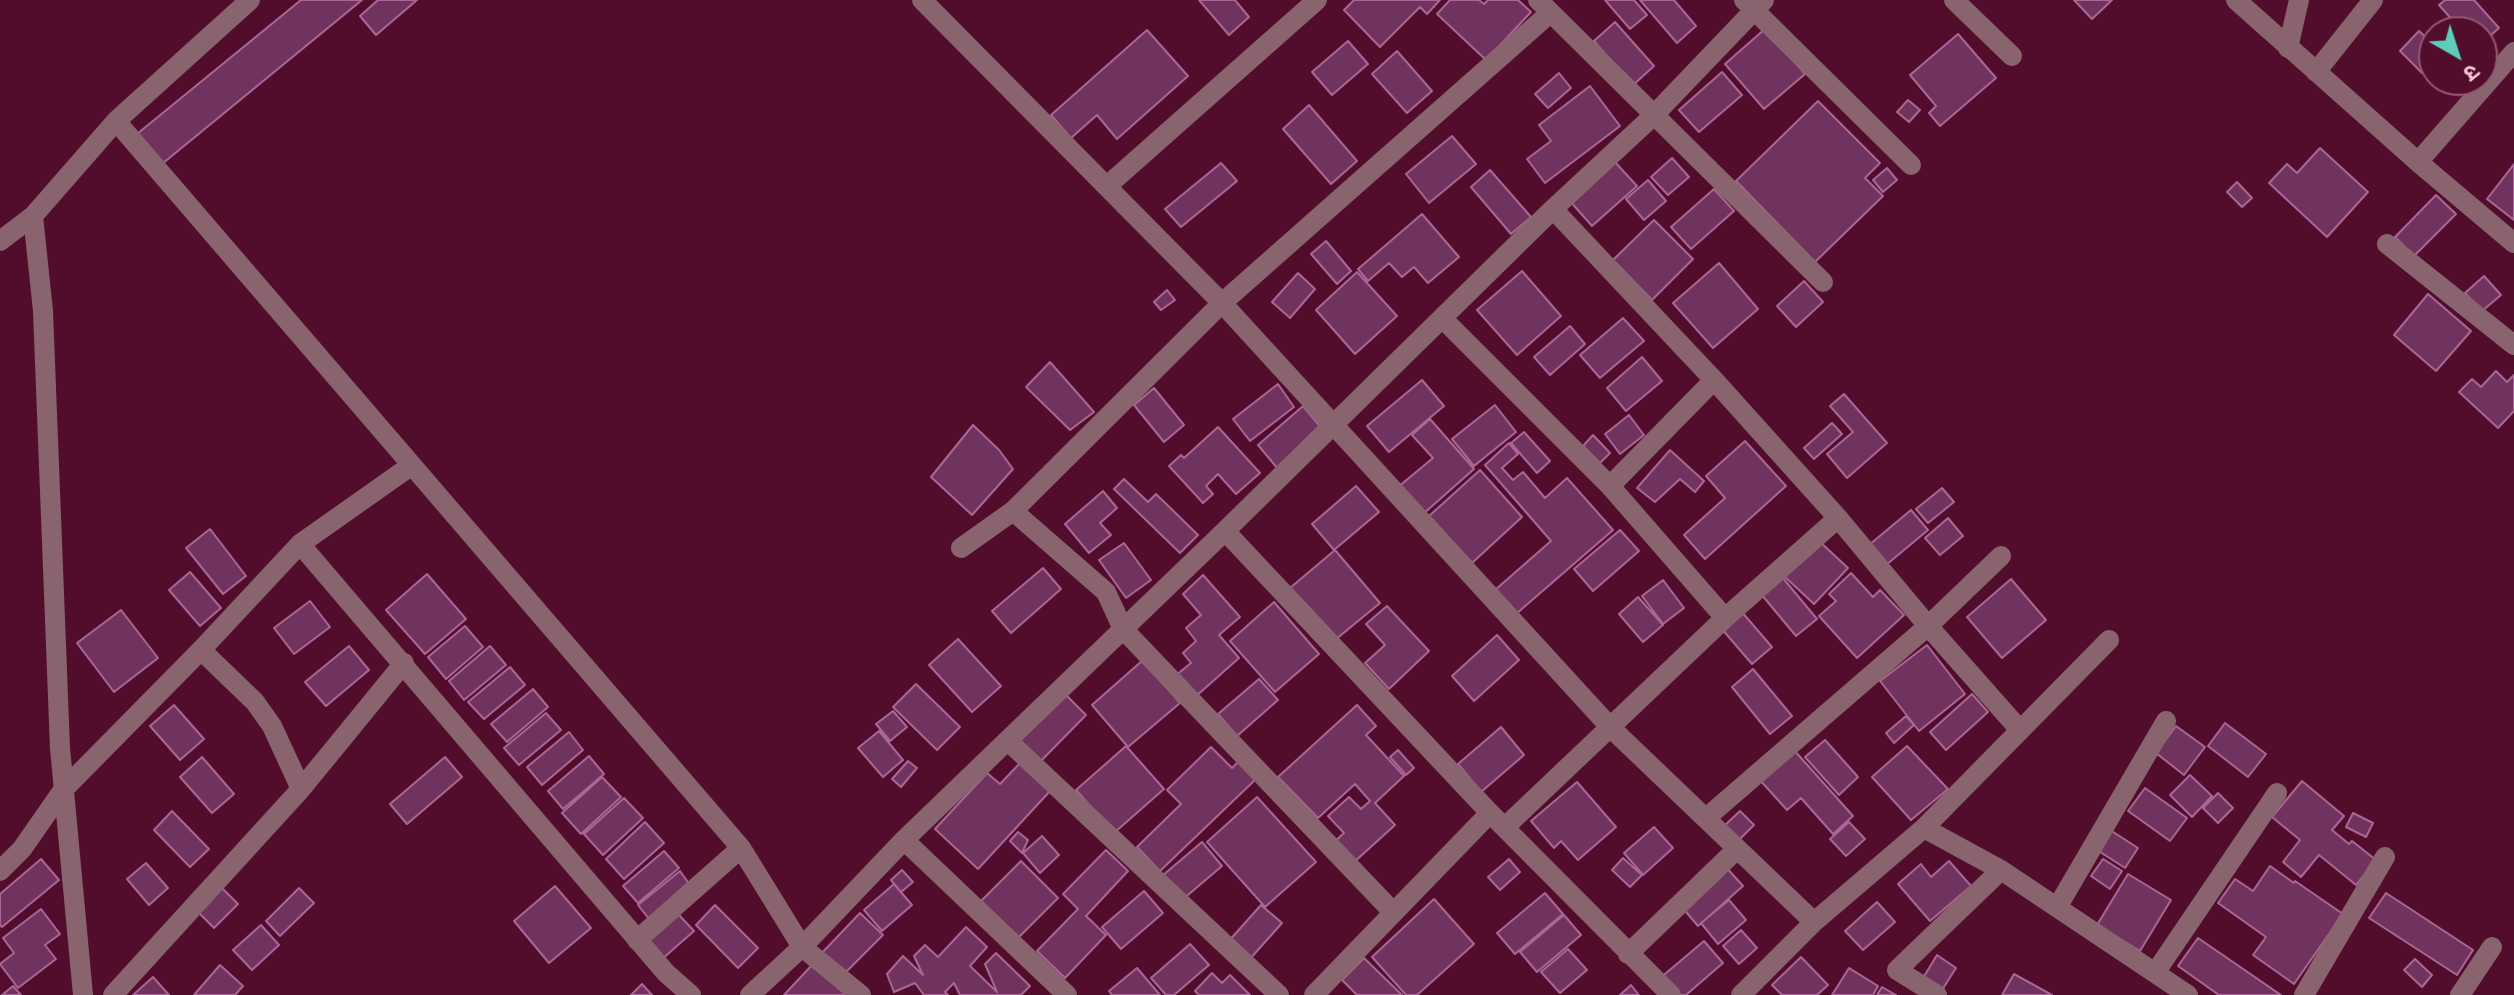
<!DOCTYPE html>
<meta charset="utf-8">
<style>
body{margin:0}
#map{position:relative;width:2514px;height:995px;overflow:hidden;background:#530d2c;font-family:"Archivo Narrow","Noto Sans Devanagari",sans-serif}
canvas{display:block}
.north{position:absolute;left:2418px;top:16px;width:80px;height:80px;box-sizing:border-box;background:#530d2c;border:2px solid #93576f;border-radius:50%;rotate:141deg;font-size:22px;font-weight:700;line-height:32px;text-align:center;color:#f3c7d4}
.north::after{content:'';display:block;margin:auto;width:28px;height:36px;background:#5dceb9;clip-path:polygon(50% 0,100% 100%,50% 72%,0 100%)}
</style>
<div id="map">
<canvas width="2514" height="995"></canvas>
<div class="north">उ</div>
</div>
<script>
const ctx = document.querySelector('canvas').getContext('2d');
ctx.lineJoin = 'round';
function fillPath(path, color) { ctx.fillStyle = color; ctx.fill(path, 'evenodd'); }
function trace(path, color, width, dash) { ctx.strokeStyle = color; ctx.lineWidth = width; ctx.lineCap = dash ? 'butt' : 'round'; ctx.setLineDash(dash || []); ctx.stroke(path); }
const building = new Path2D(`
 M301,0h61l-200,164 -25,-30z
 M378,0h39l-41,35 -16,-19z
 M1199,0h36l14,17 -20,18z
 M1354,0h86l-13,14 -7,-7 -40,40 -36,-37z
 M1450,0h29l5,4 4,-4h30l13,12 -45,48 -49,-46z
 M1605,0h29l13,15 -17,14z
 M1640,0h34l22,26 -19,17z
 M2074,0h38l-20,19z
 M2445,0h29l25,28 -17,15v-11h-19l-24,-27z
 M1615,22l39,44 -22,20 -38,-45z
 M1766,28l39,46 -41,35 -39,-45z
 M1147,30l41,46 -71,63 -20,-24 -26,23 -20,-23z
 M2419,31l15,14v15l-12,13 -22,-22z
 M1958,34l38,44 -56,48 -11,-13 7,-7 -26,-31z
 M1348,41l20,23 -36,31 -20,-23z
 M1397,51l35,40 -25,22 -35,-39z
 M1722,72l20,23 -43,37 -20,-22z
 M1559,73l12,15 -23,20 -13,-14z
 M1590,86l30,40 -75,57 -18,-24 24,-18 -12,-16z
 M1908,100l12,10 -11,12 -12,-10z
 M1818,101l62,62 -15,15 18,18 -68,66 -79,-81z
 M1309,105l48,56 -26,23 -48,-55z
 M1452,136l24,28 -47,39 -23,-29z
 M2320,148l48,44 -41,45 -58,-54 18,-19 10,9z
 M1672,158l17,19 -21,18 -17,-18z
 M1614,161l23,25 -45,40 -23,-26z
 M1221,163l16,18 -56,46 -16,-18z
 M2514,164v56l-27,-21z
 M1887,168l10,12 -14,12 -10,-12z
 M1490,170l41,47 -20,17 -40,-47z
 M1648,180l18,21 -22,19 -18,-21z
 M2237,182l15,16 -10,9 -15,-15z
 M1714,189l20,22 -43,38 -20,-22z
 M2436,195l20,19 -42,42 -19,-19z
 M1422,214l37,43 -31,26 -14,-16 -12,10 -13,-14 -21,18 -10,-12z
 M1654,220l39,39 -41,41 -39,-40z
 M1326,241l25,30 -14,13 -26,-30z
 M1719,263l39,46 -45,39 -40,-45z
 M1522,271l39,45 -44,39 -40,-45z
 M1357,272l40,44 -42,38 -39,-44z
 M1298,273l17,16 -25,29 -18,-16z
 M2484,276l17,19 -19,16 -17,-18z
 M1804,281l19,21 -27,25 -19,-21z
 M1167,290l8,10 -14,10 -7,-8z
 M2428,294l43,37 -35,40 -42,-36z
 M1623,318l21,23 -44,37 -20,-23z
 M1570,326l15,18 -35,31 -16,-18z
 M1642,357l20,24 -36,30 -19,-23z
 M1050,362l44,50 -24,18 -44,-43z
 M2496,371l11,11 7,-7v36l-16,17 -39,-36 13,-13 9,8z
 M1422,380l22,26 -55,46 -22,-26z
 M1278,384l16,23 -44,34 -17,-22z
 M1154,388l30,37 -20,17 -30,-37z
 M1844,394l43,49 -40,35 -20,-24 26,-22 -23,-26z
 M1495,405l21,27 -42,34 -22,-27z
 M1303,406l20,24 -45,39 -20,-24z
 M1629,415l15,20 -24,19 -15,-20z
 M1430,419l44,50 -52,46 -24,-28 35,-29 -21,-23z
 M1832,423l10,11 -28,25 -10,-11z
 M973,425l26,25 14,19 -41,46 -41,-38z
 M1218,427l42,46 -24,21 -18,-20 -12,12 7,8 -10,9 -34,-37 12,-11 3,3z
 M1524,432l26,29 -13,12 -26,-30z
 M1593,435l17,18 -10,10 -17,-17z
 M1745,441l41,45 -81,73 -21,-24 41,-37 -19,-22z
 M1509,443l9,11 -16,14 11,12 10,-8 22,26 22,-20 46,52 -97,84 -21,-24 56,-49 -66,-76z
 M1670,450l34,31 -9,11 -15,-13 -25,23 -18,-14z
 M1480,470l42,47 -50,46 -43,-47z
 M1124,479l24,23 8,-8 42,41 -18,18 -66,-64z
 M1356,486l23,26 -45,38 -22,-26z
 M1942,488l12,14 -26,21 -12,-14z
 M1103,491l14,17 -17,15 11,12 -22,18 -24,-29z
 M1911,510l17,20 -42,35 -17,-20z
 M1948,518l15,18 -23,19 -15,-17z
 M210,529l36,47 -23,18 -37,-46z
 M1620,530l19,21 -46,40 -19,-22z
 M1819,541l29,27 -34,36 -29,-27z
 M1124,543l27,37 -25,18 -27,-38z
 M1335,550l45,53 -45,37 -45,-52z
 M1043,568l18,21 -50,44 -19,-22z
 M190,572l31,36 -21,18 -31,-36z
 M1851,573l22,24 7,-7 24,25 -47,43 -38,-42 17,-15 -7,-7z
 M427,574l39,45 -41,35 -39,-44z
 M1203,575l37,42 -21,18 20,23 -45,40 -19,-22 16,-13 -8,-10 13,-12 -10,-13 15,-13 -18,-21z
 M1782,577l35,42 -21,17 -35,-42z
 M2011,579l35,41 -44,38 -35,-41z
 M1663,580l21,28 -21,16 -21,-28z
 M1638,597l25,28 -20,17 -24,-28z
 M310,601l20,26 -36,27 -20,-26z
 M1274,602l45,52 -44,38 -45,-51z
 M1387,606l42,45 -40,38 -24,-26 20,-18 -19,-21z
 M121,610l37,48 -44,34 -37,-49z
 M1741,611l31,36 -20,17 -31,-36z
 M465,626l18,21 -37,32 -18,-22z
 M1497,635l22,25 -45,41 -22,-25z
 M958,639l43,47 -29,26 -43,-47z
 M1927,645l38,49 -46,37 -39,-50z
 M349,646l20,24 -43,36 -21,-24z
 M490,646l16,19 -42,35 -15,-19z
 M1143,660l37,43 -52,44 -36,-42z
 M510,667l15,18 -41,34 -16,-17z
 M1753,669l39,47 -22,18 -38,-47z
 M1259,679l19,21 -41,36 -19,-22z
 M916,684l44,43 -23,23 -44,-43z
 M533,689l15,18 -41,35 -16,-18z
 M1064,693l22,22 -50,51 -22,-22z
 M1972,694l16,18 -42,38 -16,-18z
 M174,705l30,34 -24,21 -30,-34z
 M1357,705l19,21 -10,9 38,41 -29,27 20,22 -43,39 -19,-21 11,-10 -16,-17 21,-19 12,12 9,-8 -15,-17 -37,34 -40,-41z
 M893,711l14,16 -17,14 -14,-17z
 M546,713l15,17 -42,35 -15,-17z
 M1906,716l8,9 -20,18 -8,-10z
 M2225,723l41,31 -18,23 -40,-31z
 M2176,726l29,21 -21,28 -28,-22z
 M1501,727l23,28 -43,37 -23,-28z
 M879,731l24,29 -20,17 -25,-29z
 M569,732l14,18 -41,35 -15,-18z
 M1825,740l33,37 -19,18 -34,-38z
 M1126,746l38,43 -50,44 -38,-43z
 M1907,746l41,43 -37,31 -39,-43z
 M1211,747l21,21 7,-7 17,18 -96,92 -23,-24 44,-43 -14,-14z
 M1793,749l60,67 -20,18 -32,-36 -14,12 -28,-31z
 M1398,750l16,18 -8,7 -16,-18z
 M589,756l15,18 -41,35 -15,-18z
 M202,757l32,37 -22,19 -32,-36z
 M445,757l17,20 -55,47 -17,-20z
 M908,761l9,7 -16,19 -9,-8z
 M1021,762l30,28 -73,79 -43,-40 52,-56 13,11z
 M2190,775l22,21 -20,21 -22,-22z
 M602,777l19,20 -40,37 -19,-21z
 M2302,781l42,35 -12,14 17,14 3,-3 24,19 -20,25 -37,-30 -18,22 -18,-15 17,-22 -28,-23z
 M1577,782l39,45 -38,33 -17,-19 -7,7 -23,-27z
 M2145,788l42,30 -17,23 -42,-30z
 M2218,793l15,15 -15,15 -15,-15z
 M1257,797l59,65 -51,45 -58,-65z
 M624,798l19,20 -40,37 -19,-21z
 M172,811l37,38 -19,18 -36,-37z
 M1740,811l14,14 -16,16 -14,-15z
 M2353,813l20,10 -7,14 -20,-10z
 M645,822l19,21 -40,36 -18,-20z
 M1849,822l16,17 -19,17 -16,-17z
 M1654,827l19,21 -30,27 -19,-22z
 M2107,828l31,20 -13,20 -31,-20z
 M1018,832l10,8 -6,13 -12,-12z
 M1042,836l17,19 -19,18 -17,-20z
 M1202,842l20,24 -40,34 -20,-24z
 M1106,850l22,21 -42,45 20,19 -41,43 -28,-27 41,-42 -15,-15z
 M664,851l15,17 -41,35 -15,-17z
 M1623,858l19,17 -12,12 -18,-17z
 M41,859l18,21 -57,47 -2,-2v-31z
 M1509,859l11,13 -20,18 -12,-13z
 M2103,859l19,12 -12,18 -19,-13z
 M1021,861l37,37 -40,40 -37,-37z
 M1949,861l22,25 -41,35 -32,-37 23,-20 10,13z
 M146,863l22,25 -19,17 -22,-26z
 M1725,866l18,20 -45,40 -17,-20z
 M2270,866l24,17 1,-2 48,33 -49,70 -41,-29 13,-18 -48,-34 17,-24 18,12z
 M902,870l11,12 -12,10 -10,-12z
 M680,871l10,14 -41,34 -11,-14z
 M2128,874l43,26 -31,51 -43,-26z
 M894,884l18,21 -30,26 -18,-21z
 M219,885l19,19 -24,24 -19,-19z
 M555,886l36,42 -42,35 -35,-42z
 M299,888l15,15 -34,33 -14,-15z
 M1144,891l19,22 -42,36 -19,-22z
 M1545,893l18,21 -48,40 -18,-21z
 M2386,893l87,57 -16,25 -88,-57z
 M1434,899l40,45 -57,51h-11l-34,-38z
 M1729,900l17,20 -28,24 -17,-21z
 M1877,902l18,20 -32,28 -18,-19z
 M715,905l43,43 -20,20 -42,-43z
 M1261,905l21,18 -33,37 -21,-18z
 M41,909l19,25 -15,11 11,14 -38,29 -18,-24 14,-11 -11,-15z
 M860,913l23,22 -42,42 -22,-21z
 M679,915l15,16 -33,29 -15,-17z
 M1564,915l17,20 -44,37 -17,-20z
 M261,925l18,20 -27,25 -19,-20z
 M966,927l21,20 -17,19 27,26 -12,-28 11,-11 34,33 -9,9h-61l-6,-12 -9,9 3,3h-24l-9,-12 -21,9 -7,-18 16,-18 20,19 -9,-19 11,-11 13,12z
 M1741,930l16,18 -18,16 -16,-18z
 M2198,938l83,57h-62l-41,-29z
 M1704,941l19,22 -37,32h-13l-14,-16z
 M1190,944l19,21 -35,30h-8l-15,-17z
 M1568,949l19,21 -27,23 -19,-21z
 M1937,955l19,13 -14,22 -19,-12z
 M1801,957l27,28 -11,10h-35l-10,-10z
 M1364,958l38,37h-45l-15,-15z
 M2415,959l17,16 -10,12 -18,-17z
 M813,964l33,31h-62z
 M220,965l23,21 -8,9h-41z
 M1137,968l23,27h-48l-3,-4z
 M1849,968l29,18 -5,9h-41z
 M1212,973l10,10 8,-8 20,20h-51l-4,-4z
 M2014,974l38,21h-50z
 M153,977l16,18h-36z
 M642,984l10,11h-21z
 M1631,985l8,10h-19z
 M13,986l8,9h-19z
 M1882,987l14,8h-19z`);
fillPath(building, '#70335e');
trace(building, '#aa6795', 2);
trace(new Path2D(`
 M922,0l300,303 389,425 203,194
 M1538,0l285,282
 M1744,0l167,165
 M1954,0l58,56
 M2236,0l182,162 96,81
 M2288,48l11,-48
 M2316,72l57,-72
 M116,121l625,727 61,99 59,48
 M2418,162l96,-110
 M1107,186l210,-186
 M1553,209l100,-93 111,-116
 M33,216l10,95 17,437 23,247
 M0,241l33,-25 83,-95 134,-121
 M2387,244l127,101
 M1442,318l168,168 115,132
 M1610,486l104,-106
 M1013,511l93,81 17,37 270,283
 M1225,531l265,282
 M300,544l366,429 25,22
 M961,548l52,-37 209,-208 328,-290
 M201,650l54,52 17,24 29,63
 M1008,741l271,254
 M1706,818l222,-192 73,-70
 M1505,827l220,-209 113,-100
 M1924,828l185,-188
 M904,840l163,155
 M0,871l22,-22 41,-59 138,-140 99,-106 112,-79
 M2058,906l108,-185
 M637,940l104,-92
 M1628,954l109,-105
 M2155,973l122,-180
 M113,995l188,-206 103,-126
 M750,995l52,-48 102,-107 321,-309 328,-322 161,171 124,138 90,108 92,104
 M1314,995l176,-182 181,182
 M1741,995l73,-73 110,-94 77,42 187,125
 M1937,995l-40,-25 104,-100
 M2304,995l81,-138
 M2460,995l32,-48`), '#89646f', 20);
</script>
